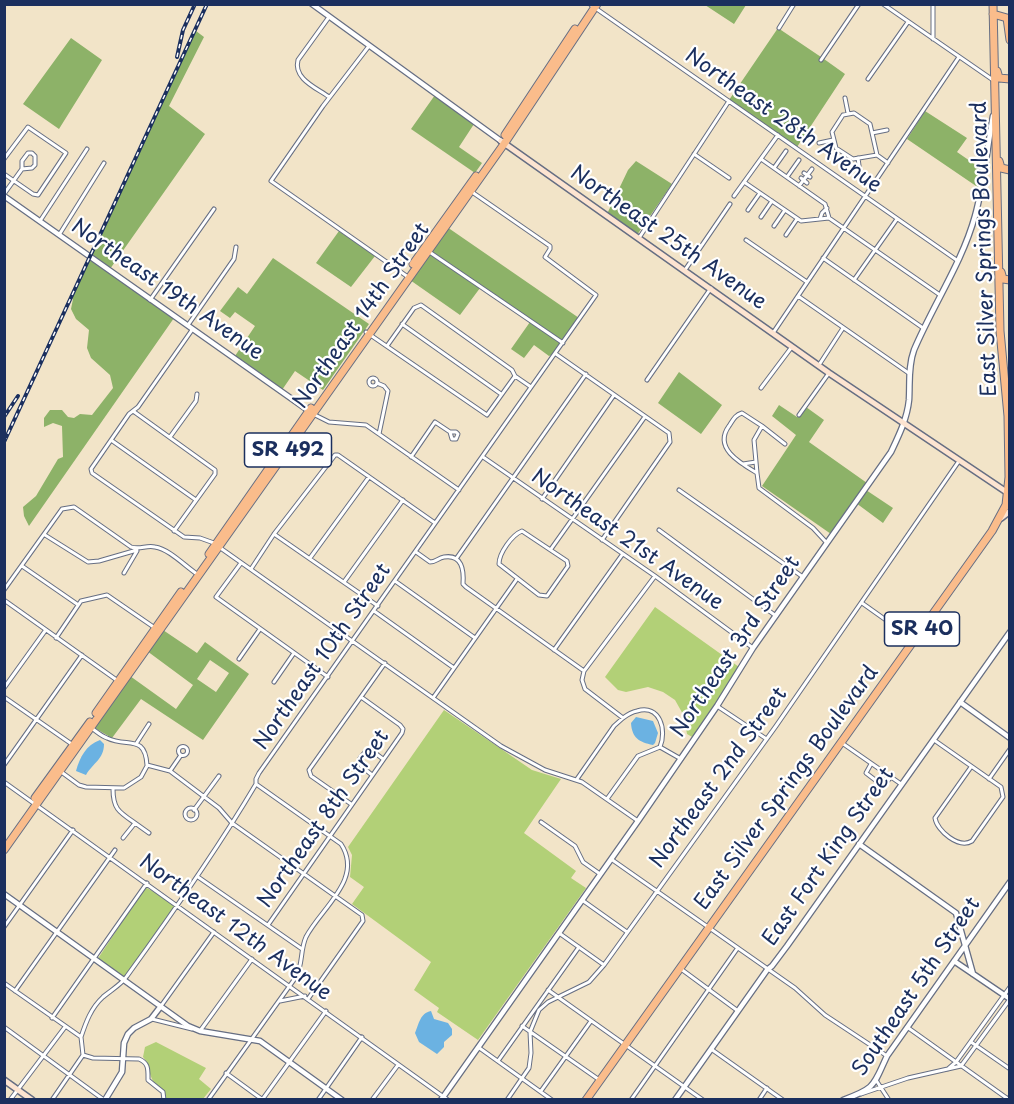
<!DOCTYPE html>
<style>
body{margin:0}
#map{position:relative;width:1014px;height:1104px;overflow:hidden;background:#f2e4c8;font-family:"Playpen Sans",sans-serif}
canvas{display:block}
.frame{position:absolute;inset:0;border:6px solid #1b2f5e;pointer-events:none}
</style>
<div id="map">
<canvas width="1014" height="1104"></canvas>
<div class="frame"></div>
</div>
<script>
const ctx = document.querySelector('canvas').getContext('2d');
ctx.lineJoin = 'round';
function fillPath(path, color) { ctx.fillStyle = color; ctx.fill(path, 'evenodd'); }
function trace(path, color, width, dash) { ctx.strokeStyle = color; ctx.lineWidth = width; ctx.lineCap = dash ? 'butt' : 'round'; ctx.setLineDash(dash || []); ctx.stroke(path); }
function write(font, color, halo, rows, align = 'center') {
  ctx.font = font + ' "Playpen Sans",sans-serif'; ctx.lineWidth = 4.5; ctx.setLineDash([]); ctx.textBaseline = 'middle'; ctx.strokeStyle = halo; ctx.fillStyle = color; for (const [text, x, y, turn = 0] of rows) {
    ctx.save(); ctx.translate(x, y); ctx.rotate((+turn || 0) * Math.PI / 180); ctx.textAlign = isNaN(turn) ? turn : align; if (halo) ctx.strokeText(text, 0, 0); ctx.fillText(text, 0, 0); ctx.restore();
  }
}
fillPath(new Path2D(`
 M655,607l84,60 -45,71 -7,-4 -3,-18 -9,-16 -12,-8 -15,-5 -22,5 -8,-2 -13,-13z
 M444,710l88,60 29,9 -37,54 52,38 -5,7 15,10 -108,152 -41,-28 2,-4 -25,-18 17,-28 -79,-58 12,-17 -14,-10 2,-22 -4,-8z
 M145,887l33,18 -53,74 -28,-19z
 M156,1042l50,26 -7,11 12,10 -8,10h-38c-2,-13 -8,-10 -13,-20 -4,-8 -2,-15 -9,-22l2,-10z`), '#b2d077');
fillPath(new Path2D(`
 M746,5l-12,19 -29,-19 41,-1z
 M778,28l43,29 -2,3 2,2 3,-3 21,15 -48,73 -68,-47z
 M196,31l8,6 -35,69 36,28 -95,135 -19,-13z
 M71,38l31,22 -43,69 -36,-25z
 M435,95l39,29 -15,23 23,16 -7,10 -64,-44z
 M925,111l42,27 -10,14 26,18 -4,18 -72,-49z
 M636,161l36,23 -35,51 -30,-21 21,-44z
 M447,227l132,91 -17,23 -132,-90z
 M339,231l36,25 -24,31 -35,-24z
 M429,253l51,35 -20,27 -50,-35z
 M90,258l84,60 -145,208 -5,-10 -1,-9 13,-11 22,-37 5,-2 -1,-31 -9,-3 -9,4v-9l6,-8h12l6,7 6,1 6,-4 12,1 21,-27 -3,-13 -19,-17 -4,-10 2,-18 -13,-11 -5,-10 2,-10 -2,-2z
 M273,258l96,66 -46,66 -28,-19 -13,19 -47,-34 20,-30 -20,-14 -5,6 -10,-7 18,-24 9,7z
 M530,322l31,21 -7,11 -5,2 -15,-11 -10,13 -13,-9z
 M679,372l43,33 -21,29 -43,-31z
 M779,405l18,12 3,-1 6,-9 18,13 -15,22 58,41 -36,51 -69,-48 34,-51 -24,-19z
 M866,490l27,18 -10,15 -27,-20z
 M163,630l34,23 8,-11 44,32 -46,66 -62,-41 -29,39 -19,-11 37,-51 46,33 17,-24 -46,-34zM210,660l19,13 -13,19 -19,-13z`), '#8db268');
fillPath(new Path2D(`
 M636,717l17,4 5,12 -3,10 -2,2c-14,-3 -21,-7 -22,-22z
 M100,740l4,4c0,15 -11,19 -18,31l-10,-4c4,-14 10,-26 24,-31z
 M431,1011l3,8 14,4 4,6v6l-8,7v5l-7,7 -18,-12 -4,-9c4,-9 5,-20 16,-22z`), '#6bb2e2');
const minor = new Path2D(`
 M883,4l110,76
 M591,5l367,256
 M329,17l-31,43c-5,19 19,28 31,37
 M779,28l15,-24
 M933,39v-35
 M369,46l-46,60 -52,75 137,96
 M821,60l38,-56
 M868,79l40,-57
 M845,98l3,15
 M872,133l15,-3
 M819,143l14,-3
 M694,154l35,24
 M877,155l-7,-31 -16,-11 -11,2 -11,17 4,16 17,11 24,-4 11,8
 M858,158l2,15
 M4,159l24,-32 38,26 -28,42 -5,-1 -29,-20
 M761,159l64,45 4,14
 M774,168l12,-17
 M804,173l6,4
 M787,177l12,-17
 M801,178l6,5
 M744,182l57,39 28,-3
 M799,186l13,-17
 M4,194l18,-25v-8l6,-8h4l3,3v9l-3,3 -10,1
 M734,196l44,-61
 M748,210l12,-17
 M761,217l11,-16
 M829,218l111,77
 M820,219l2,-6 5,-5
 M40,221l47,-72
 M774,226l11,-16
 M59,235l45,-72
 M786,235l11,-16
 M639,238l90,-137
 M746,240l61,42
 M428,251l135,92
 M823,258l100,70
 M685,270l45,-66
 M854,280l43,-61
 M798,296l112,78
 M150,300l64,-91
 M402,324l99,70
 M188,325l46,-66 2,-12
 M192,330l-54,77 -9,7 -38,55 1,4 92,64 16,1 14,5
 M366,332l121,83 28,-39
 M773,333l186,-276
 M387,346l27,-38 7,-3 91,65 3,6 16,11
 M556,354l113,79 1,9 -68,98
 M819,365l24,-37
 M369 382a4 4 0 1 1 8 0a4 4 0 1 1-8 0Z
 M647,380l64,-92
 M377,383l7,3 4,5 -9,43
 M761,388l30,-40
 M133,411l82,59v4l-41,57
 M742,413l20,13 -8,14 3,33c-17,-10 -44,-25 -28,-47 4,-6 6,-11 13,-13z
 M313,414l16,8 37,3 93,65
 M799,415l30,-42
 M762,426l23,18
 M170,437l26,-36 1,-7
 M111,440l85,60
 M411,457l24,-35 15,10 2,7h4l2,-5 -2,-2h-6
 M483,457l172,119 98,72
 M743,464l13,-2
 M757,473l2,15 54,40 13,14
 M679,490l124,87
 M542,499l72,-104
 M659,530l117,86
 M522,531l45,30 1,5 -21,30 -8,-1 -40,-31c0,-11 13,-29 23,-33z
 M274,534l104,72
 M45,535l43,27 11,-1 38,-11
 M219,547l282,199 44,24 37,12 56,39
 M551,549l93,-131
 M416,552l14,10c6,0 8,-4 14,-5 18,-3 20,13 19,27l3,3 118,84 -2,9 3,9 38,29c4,-3 9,-6 14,-7 23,-7 30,19 23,36
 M310,558l59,-81
 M456,559l130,-185
 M241,563l-25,34 112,80
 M22,566l55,38
 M251,569l23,-35 61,-79h3l97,68
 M124,573l13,-22
 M395,581l80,57
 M344,582l59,-82
 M4,590l58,-81 12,-2 57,40c9,3 15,-2 24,0 14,2 30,19 42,27
 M4,600l114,81
 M862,603l52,37
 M374,611l80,57
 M56,638l25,-37 26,-6 48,33
 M554,650l68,-95
 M239,659l21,-30
 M584,671l71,-95
 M274,682l20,-29
 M4,688l41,-57
 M4,697l69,48
 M433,698l84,-119
 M717,706l48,32
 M90,727c6,4 11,9 17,11 21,10 38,-4 40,27l23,6 49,37 13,15 130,92 1,6 -55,78
 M934,740l67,47 2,10 -31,44c-13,8 -35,-10 -37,-23l36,-51
 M842,743l59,41
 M136,744l13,-20
 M178.5 751a4.5 4.5 0 1 1 9 0a4.5 4.5 0 1 1-9 0Z
 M660,747l21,12
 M871,764l-5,9 17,13 8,-9
 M4,765l78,-110
 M60,771l19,14 7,2 38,1 17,-11 6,-11
 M170,771l11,-16
 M372,775l-11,-9 -1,-8 5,-6 6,-2 12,9
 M577,779l37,-53 9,-8
 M989,779l21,-30
 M4,782l444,318
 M113,789c0,20 6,23 22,34
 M607,799l31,-43 22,-9
 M351,804l-40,-28 -2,-6 76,-107
 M185 814a6 6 0 1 1 12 0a6 6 0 1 1-12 0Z
 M194,810l25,-34
 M541,822l34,24 8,16 17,12
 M123,838l12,-15 14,10
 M611,859l184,129 30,27 62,41
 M198,877l104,72
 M582,900l45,32
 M268,925l134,-192 1,-4 -3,-4 -39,-28
 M4,927l69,-97
 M559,933l45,32
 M681,969l57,42
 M4,983l77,54 2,18
 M548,990l155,110
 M15,991l100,-141
 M280,1001l25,-5
 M161,1006l53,-74
 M52,1018l95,-135
 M152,1019l40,10
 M522,1026l76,53
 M4,1027l100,73
 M907,1027l101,72
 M200,1031l52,-72
 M81,1037c5,-15 10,-29 22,-40 8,-7 18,-12 24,-21 45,-62 90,-126 129,-192v-5l3,-6 337,-478 -51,-38 5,-8v-3l-78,-54
 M971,1042l39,27
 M478,1047l74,53
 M711,1049l72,51
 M83,1055l10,3 46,1c10,4 9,11 9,21l15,12 1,8
 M498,1061l81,-114
 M948,1069l8,-7 54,-75
 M226,1073l37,27
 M876,1080l13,20
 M541,1091l50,-70
 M861,1094l47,-16 53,-12 49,-67
 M10,1100l55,-73
 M52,1100l31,-45
 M208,1100l88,-123c7,-12 4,-27 10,-40 15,-29 58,-58 35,-93l-85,-60
 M262,1100l64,-89
 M318,1100l44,-63
 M372,1100l26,-35
 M507,1100l22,-32 2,-15 -1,-21 9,-22 9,-8 41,-20 15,-17 172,-239 183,-265
 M631,1100l106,-151
 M759,1100l8,-12`);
const tertiary = new Path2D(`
 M312,4l189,137
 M4,196l305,215
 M960,702l50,36
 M859,844l97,69 17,61
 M4,894l184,132 12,5 60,10 82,59
 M954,961l56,38
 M105,1100l17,-28 2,-29 4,-9 6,-6 17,-9 10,-13
 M441,1100l197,-279 79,-115 36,-58 138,-196c8,-17 16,-33 18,-52 1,-16 -1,-34 5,-50 19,-45 48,-87 61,-134 9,-32 12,-67 18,-100
 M675,1100l92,-130 5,-4 15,-20 223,-314
 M843,1100c33,-12 30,-14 44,-44l123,-174
 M1008,1100l2,-2`);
const secondary = new Path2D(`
 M501,141l328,232 179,120
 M1001,518l9,-7
 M4,1080l28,20`);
const primary = new Path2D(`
 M993,14l14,4 3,22
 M997,71l2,7 11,1
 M505,135l70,-106
 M999,161l2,7 9,2
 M413,264l63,-88
 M1001,272l2,7 7,1
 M209,554l102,-146
 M96,713l85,-121
 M35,798l55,-76
 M4,850l500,-706 93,-140
 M586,1100l406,-569 14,-26 3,-28 -1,-61 -8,-85 -7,-327`);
trace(minor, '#666e83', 5);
trace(tertiary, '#666e83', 7);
trace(secondary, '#666e83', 8);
trace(primary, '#666e83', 9);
trace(minor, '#fff', 3);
trace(tertiary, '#fff', 4.5);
trace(secondary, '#fde4d1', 5);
trace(primary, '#fabc8b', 7);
const rail = new Path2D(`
 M177,57l6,-27 12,-26
 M4,417l14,-21
 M4,442l203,-438`);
trace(rail, '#1b2f5e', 4);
trace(rail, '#fff', 1.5, [4.5]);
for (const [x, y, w] of [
 [288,450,87],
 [922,629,75]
]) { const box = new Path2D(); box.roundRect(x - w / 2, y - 17, w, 34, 4.5); ctx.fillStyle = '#fff'; ctx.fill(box); trace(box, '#1b2f5e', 1.5); }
write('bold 20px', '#1b2f5e', null, [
 ["SR 492",288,450],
 ["SR 40",922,629]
]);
write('21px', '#1b2f5e', '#fff', [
 ["Northeast 28th Avenue",783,121,35],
 ["Northeast 25th Avenue",668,238,35],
 ["East Silver Springs Boulevard",985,249,-92],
 ["Northeast 19th Avenue",167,290,35],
 ["Northeast 14th Street",362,316,-55],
 ["Northeast 21st Avenue",627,540,35],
 ["Northeast 3rd Street",736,647,-56],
 ["Northeast 10th Street",323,657,-55],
 ["Northeast 2nd Street",719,778,-54],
 ["East Silver Springs Boulevard",787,788,-54],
 ["Northeast 8th Street",324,819,-55],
 ["East Fort King Street",829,857,-55],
 ["Northeast 12th Avenue",235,928,36],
 ["Southeast 5th Street",917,987,-56]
]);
</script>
